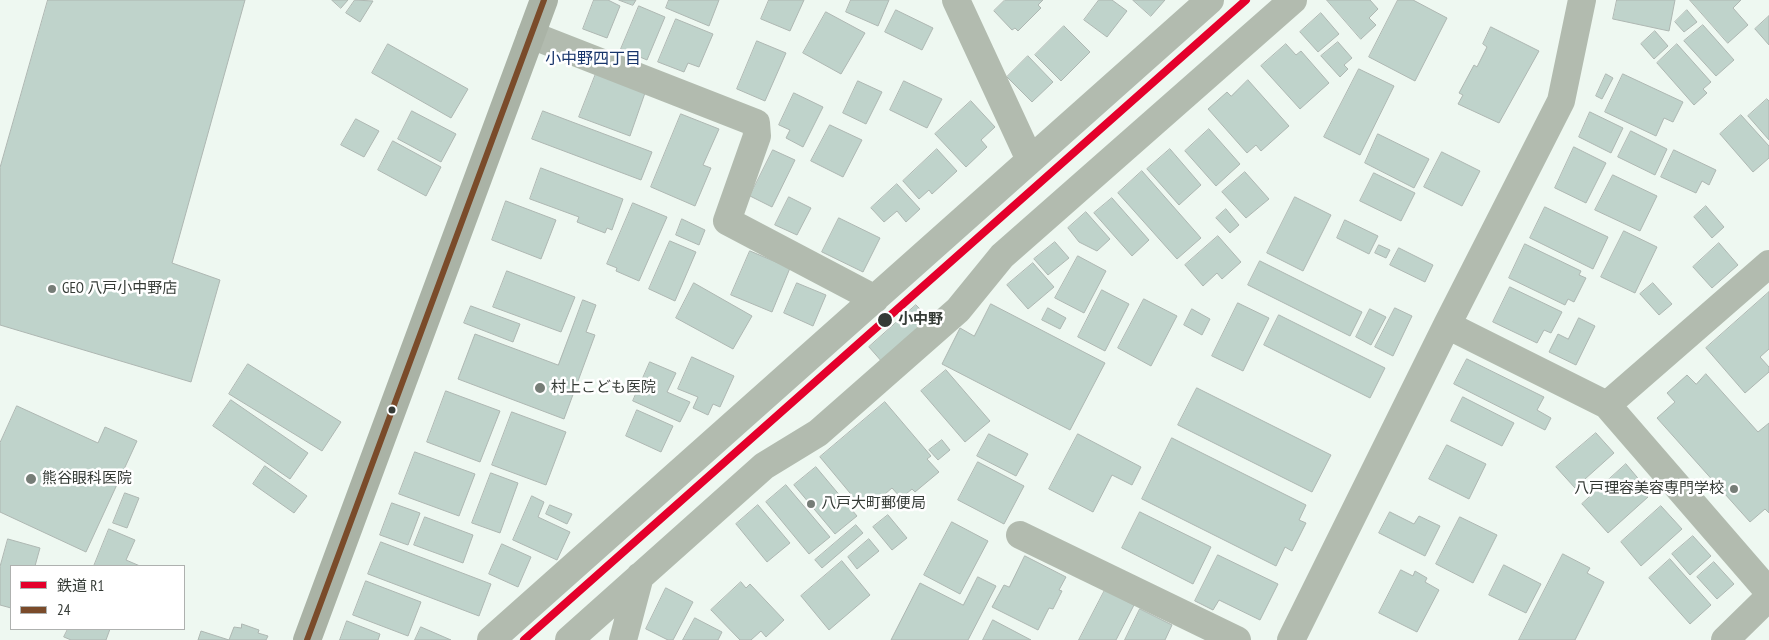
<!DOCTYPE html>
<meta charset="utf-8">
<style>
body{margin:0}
#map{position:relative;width:1769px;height:640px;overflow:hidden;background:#eef8f1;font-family:"PT Sans Narrow","Noto Sans JP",sans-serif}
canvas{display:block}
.legend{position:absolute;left:10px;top:565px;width:175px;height:65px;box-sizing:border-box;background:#fff;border:1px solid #aeb1af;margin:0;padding:6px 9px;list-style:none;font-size:15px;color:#353b36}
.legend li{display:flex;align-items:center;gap:10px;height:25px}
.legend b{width:25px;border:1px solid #aeb1af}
</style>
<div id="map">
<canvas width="1769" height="640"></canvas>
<ul class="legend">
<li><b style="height:6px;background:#e4002b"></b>鉄道 R1</li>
<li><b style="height:6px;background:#7a4b2a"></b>24</li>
</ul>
</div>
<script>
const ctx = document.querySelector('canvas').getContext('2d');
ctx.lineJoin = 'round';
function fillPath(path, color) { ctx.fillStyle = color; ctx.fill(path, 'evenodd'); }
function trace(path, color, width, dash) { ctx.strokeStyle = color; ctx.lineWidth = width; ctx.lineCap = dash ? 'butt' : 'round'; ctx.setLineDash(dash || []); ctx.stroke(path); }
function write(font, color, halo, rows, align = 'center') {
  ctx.font = font + ' "PT Sans Narrow","Noto Sans JP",sans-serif'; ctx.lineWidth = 5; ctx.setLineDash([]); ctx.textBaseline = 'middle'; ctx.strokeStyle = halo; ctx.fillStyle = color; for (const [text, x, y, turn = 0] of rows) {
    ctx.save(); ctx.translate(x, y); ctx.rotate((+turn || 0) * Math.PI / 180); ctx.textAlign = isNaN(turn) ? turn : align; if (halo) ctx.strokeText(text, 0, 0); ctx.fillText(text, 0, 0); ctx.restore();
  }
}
const building = new Path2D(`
 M48,0h197l-73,263 48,17 -29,102 -191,-57v-157z
 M332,0h16l-7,8z
 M355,0l18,1 -13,21 -14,-9z
 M594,0h14l12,6 -13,32 -24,-9z
 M619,0h17l-3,5z
 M669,0h50l-10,26 -43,-18z
 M769,0h35l-14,31 -29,-12z
 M851,0h38l-11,26 -32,-14z
 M1005,0h38l-5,5 3,3 -23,23 -3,-3 -3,2 -18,-19z
 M1099,0h13l15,11 -20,26 -23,-17z
 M1133,0h32l-14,16z
 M1327,0h43l8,9 -9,9 7,7 -15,14z
 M1398,0h15l34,18 -32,63 -46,-24z
 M1617,0h58l-6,31 -56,-12z
 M1690,0h51l-8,8 15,17 -20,18z
 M639,6l26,11 -18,43 -26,-11z
 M896,10l37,18 -11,22 -37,-18z
 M1687,10l10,12 -13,10 -9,-10z
 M826,12l39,21 -24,41 -38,-21z
 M1321,13l18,21 -21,18 -18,-20z
 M1769,16v29l-14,-16z
 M676,19l37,15 -14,33 -11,-4 -4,9 -26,-10z
 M1703,25l31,35 -18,16 -32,-35z
 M1064,26l26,26 -29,29 -26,-26z
 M1491,27l48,24 -40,72 -41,-19 5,-9 -4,-2 15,-28 3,2 10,-20 -4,-3z
 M1655,31l13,15 -14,13 -13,-15z
 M757,41l29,12 -21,48 -28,-12z
 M1338,42l14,16 -8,7 4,4 -8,8 -19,-21z
 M388,44l80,45 -17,29 -79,-45z
 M1286,44l10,11 5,-4 28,32 -29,26 -39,-43z
 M1677,44l34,38 -8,7 4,4 -13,12 -37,-42z
 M1028,56l25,26 -21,20 -25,-25z
 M1359,69l35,17 -34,69 -36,-18z
 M597,71l49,19 -16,46 -51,-19z
 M1606,74l7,4 -11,21 -6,-3z
 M1623,74l60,28 -10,20 -9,-4 -8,18 -51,-24z
 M1248,80l41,46 -28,25 -5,-6 -9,8 -39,-44 19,-17 4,4z
 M858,81l24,11 -16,32 -23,-11z
 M904,81l38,18 -15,29 -37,-18z
 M794,93l29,14 -20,40 -17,-9 4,-8 -11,-5z
 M1767,99l2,2v39l-21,-24z
 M971,101l24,26 -14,13 6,7 -21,20 -31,-33z
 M412,111l44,23 -15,28 -43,-23z
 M543,111l109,41 -11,28 -109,-41z
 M1590,112l33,16 -12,25 -32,-16z
 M681,114l38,15 -16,36 8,3 -16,38 -44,-19z
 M1741,115l28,31v12l-16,14 -33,-38z
 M356,119l23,12 -15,26 -23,-12z
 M830,125l32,15 -19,37 -32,-16z
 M1209,129l31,35 -24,22 -31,-35z
 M1631,131l36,18 -12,26 -37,-18z
 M1378,134l51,25 -15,29 -49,-25z
 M393,141l48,26 -15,29 -48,-26z
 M1574,147l32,16 -20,40 -31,-15z
 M937,149l20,22 -25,23 -3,-4 -10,9 -16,-18z
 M1170,149l31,36 -22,20 -32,-36z
 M773,150l22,10 -23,47 -22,-11z
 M1674,150l42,20 -7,15 -7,-4 -6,12 -35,-16z
 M1442,152l38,19 -18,35 -38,-19z
 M541,168l82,31 -11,31 -5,-2 -2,5 -28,-11 2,-5 -49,-18z
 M1142,171l59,67 -24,21 -59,-66z
 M1245,172l24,27 -23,19 -24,-26z
 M1374,173l41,20 -14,28 -41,-20z
 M1613,175l44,21 -17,35 -45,-21z
 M897,184l23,25 -14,13 -9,-11 -13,11 -13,-14z
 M789,197l22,11 -14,27 -22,-10z
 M1295,197l36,18 -28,56 -36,-18z
 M1112,198l37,42 -17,16 -38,-43z
 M506,201l50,19 -15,39 -49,-19z
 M633,203l34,14 -28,64 -23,-10 1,-3 -10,-4z
 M1706,206l18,21 -12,11 -18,-21z
 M1545,207l63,30 -15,32 -63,-31z
 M1226,209l13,16 -9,8 -14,-15z
 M1086,212l24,27 -13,12 -18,-9 -11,-14z
 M839,218l41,20 -17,34 -41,-20z
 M682,219l23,11 -6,15 -23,-10z
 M1345,220l33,16 -9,18 -32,-16z
 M1624,231l33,16 -22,46 -34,-16z
 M1218,236l23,26 -19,17 -5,-6 -14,13 -18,-21z
 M670,241l26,11 -21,49 -26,-12z
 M1055,242l14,16 -21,17 -14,-16z
 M1719,243l19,22 -26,23 -19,-21z
 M1525,244l56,27 -2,4 7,3 -12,24 -6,-3 -3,6 -56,-27z
 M1379,245l11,5 -4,8 -11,-5z
 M1399,248l34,17 -8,17 -35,-17z
 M750,251l40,17 -18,44 -41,-17z
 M1078,256l28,15 -22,42 -29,-15z
 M1260,261l102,51 -12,24 -102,-51z
 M1033,263l21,24 -26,22 -21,-24z
 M507,271l68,26 -14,35 -68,-25z
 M694,283l58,33 -19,33 -57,-31z
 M797,283l29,12 -13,31 -29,-13z
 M1653,283l19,21 -13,11 -19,-21z
 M1510,287l52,25 -11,21 -7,-3 -7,13 -44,-21z
 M1102,290l27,14 -24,47 -27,-14z
 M1769,292v57l-9,8 9,10v5l-24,21 -39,-45z
 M1144,299l33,17 -26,50 -33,-18z
 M583,300l13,5 -10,27 9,3 -31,84 -106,-40 17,-45 83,31z
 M1238,303l31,15 -26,53 -31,-15z
 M991,304l114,59 -35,67 -128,-66 18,-36 14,8z
 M916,305l15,15 -48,43 -14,-16z
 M471,306l49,18 -7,18 -49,-19z
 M1048,308l18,10 -6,11 -18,-9z
 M1395,308l17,8 -19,40 -18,-9z
 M1192,309l18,10 -8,16 -18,-10z
 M1370,309l16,8 -15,28 -15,-8z
 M1279,315l106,53 -15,30 -106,-53z
 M1579,318l16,8 -19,39 -27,-13 9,-18 10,5z
 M692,357l42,19 -14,31 -7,-3 -5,11 -15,-7 5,-11 -20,-8z
 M1467,359l77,38 -7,13 14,8 -6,12 -91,-46z
 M650,362l26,11 -9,19 23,10 -10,20 -47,-21z
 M248,364l93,58 -19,29 -93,-57z
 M946,370l44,51 -25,21 -44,-51z
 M1706,374l52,58 11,-9v90l-4,-4 -15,13 -93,-104 18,-16 -8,-9 20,-18 9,9z
 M1197,388l134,67 -19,37 -134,-67z
 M446,391l54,20 -20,51 -53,-20z
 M1463,397l51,26 -12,23 -51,-25z
 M231,400l77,53 -18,26 -77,-53z
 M885,402l46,54 -4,3 12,13 -24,20 -3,-3 -11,9 -9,-10 -27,23 -45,-54z
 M17,406l81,37 7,-16 32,14 -51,111 -86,-40v-69z
 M637,410l36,16 -12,26 -35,-16z
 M512,412l54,20 -20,53 -54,-20z
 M1596,433l18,20 -39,35 -19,-21z
 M989,434l39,20 -12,22 -39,-20z
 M1078,434l63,33 -9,18 -20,-10 -19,37 -44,-23z
 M1172,438l134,67 -7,15 7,3 -14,28 -7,-4 -9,19 -134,-67z
 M942,440l8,10 -12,10 -9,-10z
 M1447,445l39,19 -17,35 -40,-20z
 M415,452l60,22 -16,42 -60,-22z
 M978,462l46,24 -20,38 -46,-24z
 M1626,464l16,19 -4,3 10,11 -40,36 -26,-29z
 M265,466l42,30 -13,17 -41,-29z
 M816,467l41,49 -22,18 -41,-49z
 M491,473l27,10 -18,50 -28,-10z
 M786,485l44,52 -21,17 -43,-52z
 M125,493l14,5 -12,30 -14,-5z
 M532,496l12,6 -6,15 32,15 -13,28 -44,-20z
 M392,503l28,10 -12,32 -28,-10z
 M550,505l22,9 -5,10 -21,-10z
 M758,505l32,38 -23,19 -31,-38z
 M1661,506l21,23 -41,37 -20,-24z
 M1140,512l71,35 -18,37 -71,-36z
 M1390,512l24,12 5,-8 21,10 -15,30 -46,-23z
 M888,515l19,23 -15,12 -19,-23z
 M425,517l48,18 -10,28 -49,-18z
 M1460,517l37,18 -24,48 -37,-19z
 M952,522l36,19 -28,53 -36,-19z
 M856,525l7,8 -41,35 -7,-8z
 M109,529l26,11 -9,20 14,6h-46z
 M1693,536l18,20 -21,19 -18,-21z
 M8,539l32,9 -5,18h-24v42l-11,-3v-38z
 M869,539l10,12 -22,18 -9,-12z
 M381,542l110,42 -12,32 -111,-42z
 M502,544l29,13 -13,30 -29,-13z
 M1563,554l27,14 -3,5 17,9 -29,58h-56z
 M1218,555l60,29 -18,36 -41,-20 -6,10 -18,-9z
 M1025,556l41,21 -7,13 3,1 -9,18 -4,-1 -11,22 -46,-23 12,-22 5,2z
 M1670,559l41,46 -21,19 -41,-46z
 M842,561l28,34 -41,35 -28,-34z
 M1714,562l20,22 -17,15 -20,-22z
 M1504,565l37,19 -15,29 -37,-18z
 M1401,570l12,6 2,-5 12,7 -2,4 14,8 -22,42 -38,-19z
 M978,577l18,9 -28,54h-77l29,-57 43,22z
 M366,581l55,21 -13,34 -55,-21z
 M741,582l5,6 4,-4 34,36 -18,17 -5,-6 -10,9h-11l-29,-30z
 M666,588l27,14 -20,38h-5l-22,-11z
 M1105,590l29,15 -18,35h-37z
 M1140,609l32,16 -7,15h-40z
 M695,618l27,14 -4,8h-35z
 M993,620l38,20h-48z
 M347,621l33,13 -2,6h-38z
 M242,624l17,6 -1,3 10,3 -2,4h-68l3,-9 28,9 5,-13 7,1z
 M421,627l30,13h-36z
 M68,629h42l-4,11h-35l-7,-3z`);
fillPath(building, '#bfd3cb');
trace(building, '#aeb7b2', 1);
trace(new Path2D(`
 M956,0l74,160
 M531,35l225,88 1,13 -30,85 148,78
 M1447,325l160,80 162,187
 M1607,405l162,-141
 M1020,535l217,105
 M491,640l719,-640
 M569,640l195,-174 54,-33 140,-123 44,-54 291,-256
 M623,640l17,-64
 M1291,640l156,-315 114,-224 21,-101
 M1725,640l44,-43`), '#b2bbaf', 28);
trace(new Path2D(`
 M307,640l237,-640`), '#aab3a6', 28);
trace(new Path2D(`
 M307,640l237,-640`), '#7a4b2a', 6);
trace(new Path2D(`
 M524,640l722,-640`), '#e4002b', 8);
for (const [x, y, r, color] of [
 [52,289,5,"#767d77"],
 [885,320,8,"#353b36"],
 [540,388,6,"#767d77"],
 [392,410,4.5,"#353b36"],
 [31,479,6,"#767d77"],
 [1734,489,5,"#767d77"],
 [811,504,5,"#767d77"]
]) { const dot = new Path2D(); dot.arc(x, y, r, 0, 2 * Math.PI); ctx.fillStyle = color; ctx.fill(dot); trace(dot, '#fff', 2); }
write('15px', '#353b36', '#fff', [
 ["GEO 八戸小中野店",62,289],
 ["村上こども医院",551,388],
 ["熊谷眼科医院",42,479],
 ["八戸理容美容専門学校",1724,489,"right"],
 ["八戸大町郵便局",821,504]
], 'left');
write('bold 15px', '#353b36', '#fff', [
 ["小中野",898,320]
], 'left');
write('16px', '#18356b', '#fff', [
 ["小中野四丁目",593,59]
]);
</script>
